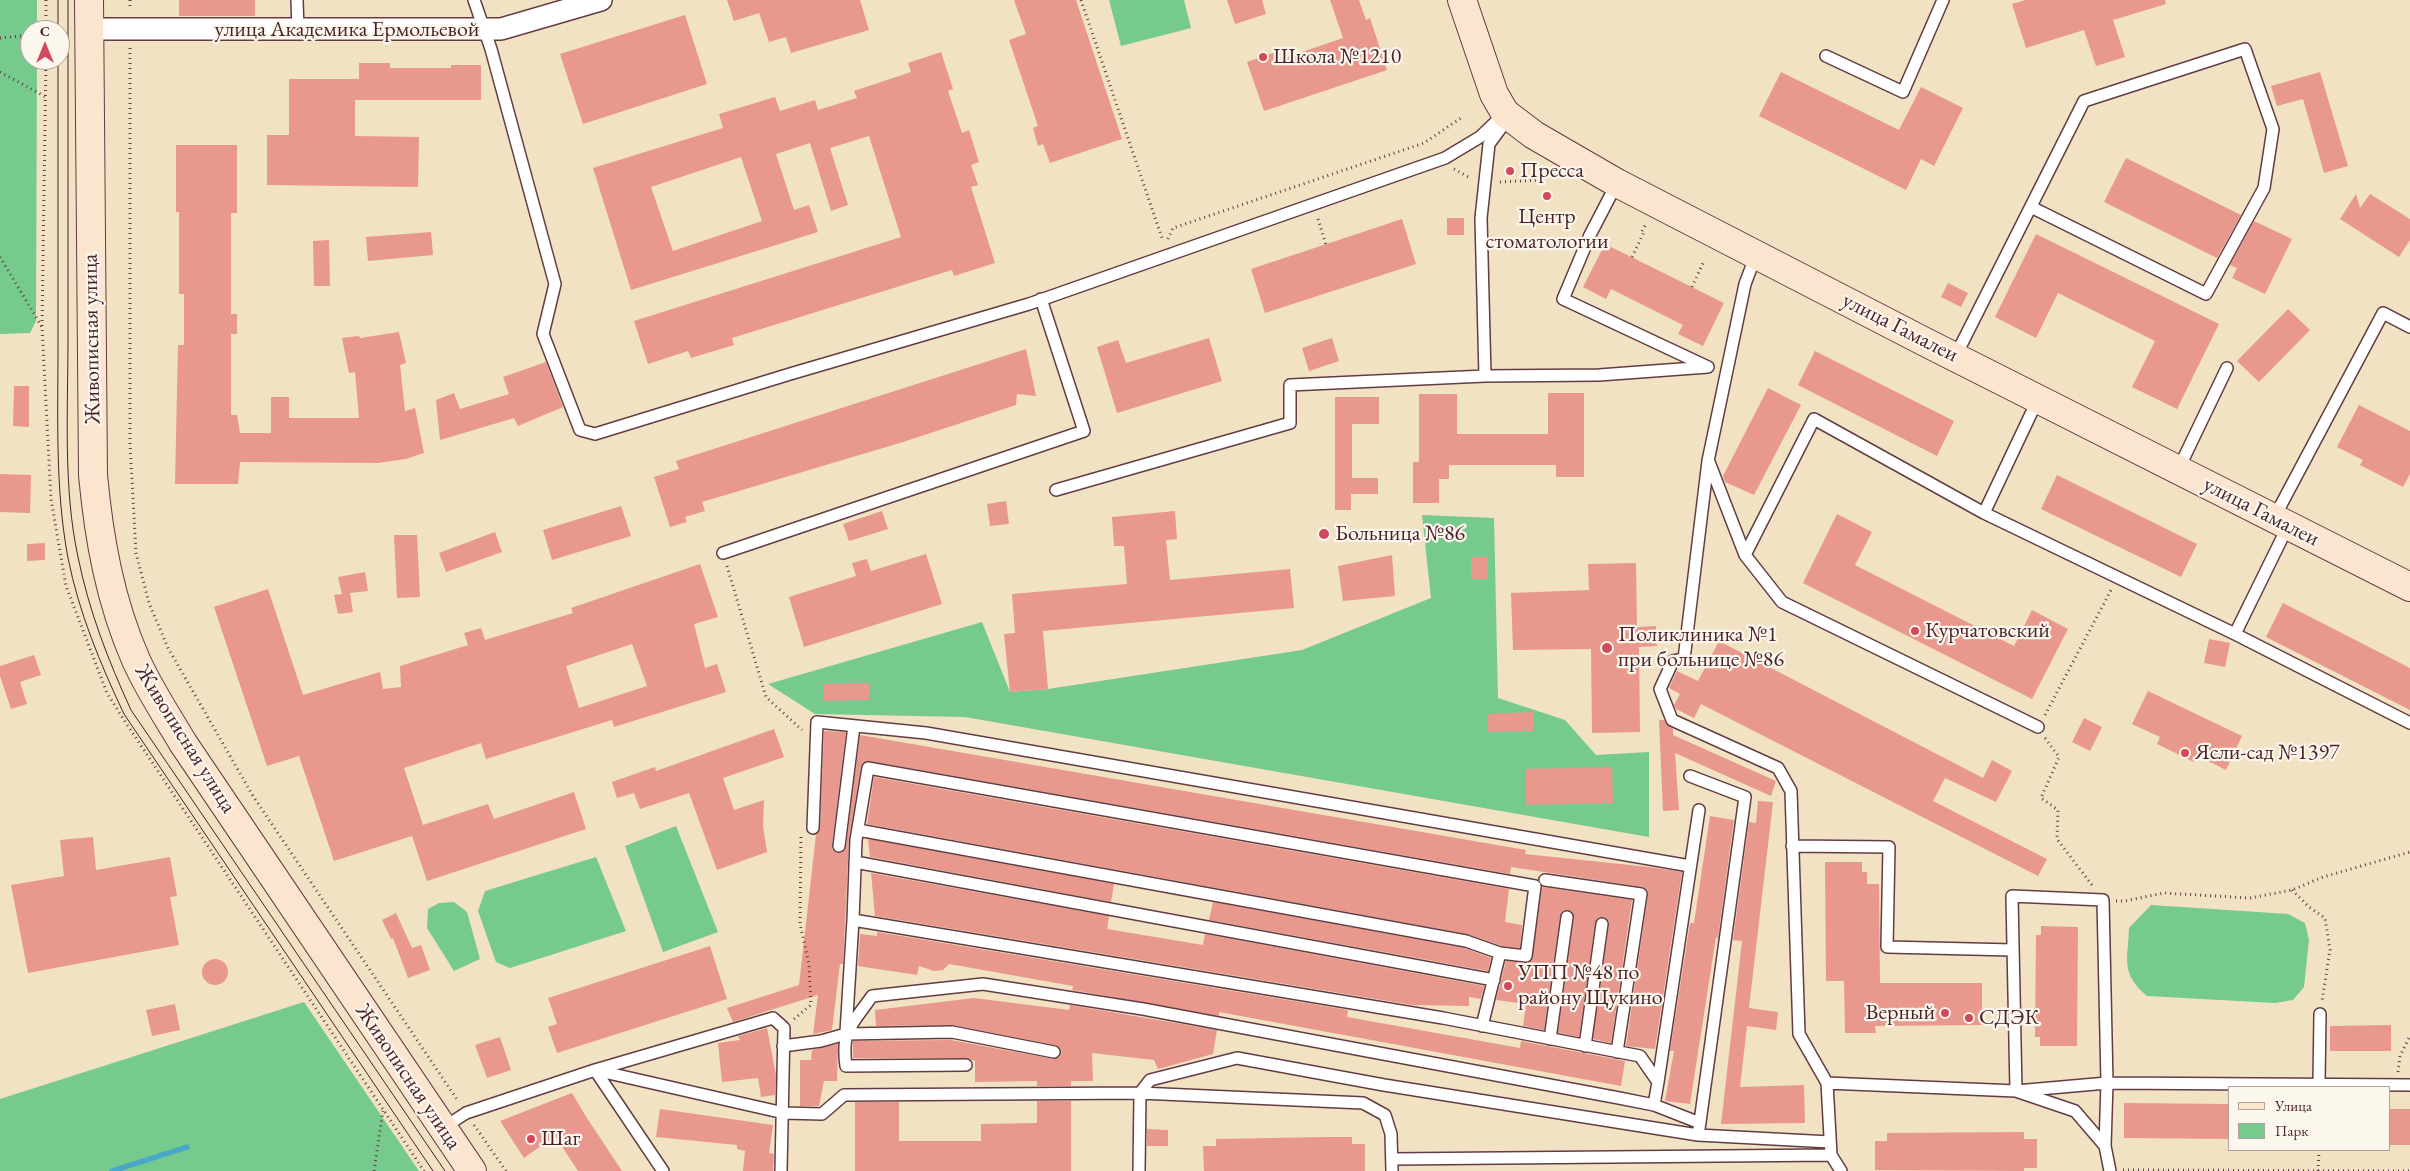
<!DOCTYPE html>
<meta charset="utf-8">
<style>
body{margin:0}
#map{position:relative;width:2410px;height:1171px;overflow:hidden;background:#f1e2c4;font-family:"EB Garamond",serif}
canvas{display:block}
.legend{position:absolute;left:2228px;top:1086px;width:162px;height:65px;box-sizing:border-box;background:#fbf7ec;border:1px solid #b4a19f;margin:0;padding:6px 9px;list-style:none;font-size:15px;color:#4a1f2b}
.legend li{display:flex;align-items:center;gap:10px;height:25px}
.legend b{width:25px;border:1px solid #b4a19f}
.north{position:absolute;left:20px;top:20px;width:50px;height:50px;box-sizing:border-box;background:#fbf7ec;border:1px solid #b4a19f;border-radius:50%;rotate:0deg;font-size:14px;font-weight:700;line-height:20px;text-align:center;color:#4a1f2b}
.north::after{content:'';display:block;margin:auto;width:18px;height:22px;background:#d1495b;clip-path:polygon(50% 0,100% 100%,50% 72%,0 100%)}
</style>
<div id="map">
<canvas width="2410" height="1171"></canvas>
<ul class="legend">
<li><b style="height:6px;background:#fce5cf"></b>Улица</li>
<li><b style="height:14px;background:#76ca8e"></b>Парк</li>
</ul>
<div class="north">С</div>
</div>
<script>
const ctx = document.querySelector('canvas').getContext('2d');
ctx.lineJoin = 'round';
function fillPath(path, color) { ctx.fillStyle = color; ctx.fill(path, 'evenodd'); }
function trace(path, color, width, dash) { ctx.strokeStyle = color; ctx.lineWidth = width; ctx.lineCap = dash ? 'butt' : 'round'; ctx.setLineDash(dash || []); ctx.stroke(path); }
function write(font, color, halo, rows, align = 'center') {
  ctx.font = font + ' "EB Garamond",serif'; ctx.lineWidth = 4.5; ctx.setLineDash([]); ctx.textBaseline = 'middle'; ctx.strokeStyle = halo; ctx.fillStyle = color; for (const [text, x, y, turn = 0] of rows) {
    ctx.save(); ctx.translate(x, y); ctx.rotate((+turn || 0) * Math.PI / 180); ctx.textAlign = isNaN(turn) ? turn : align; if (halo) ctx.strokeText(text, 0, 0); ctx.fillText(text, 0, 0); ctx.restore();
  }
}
fillPath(new Path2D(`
 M0,0h37v30h-7v30h7l-1,261 -6,12 -30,1z
 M1109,0h75l7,28 -70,18z
 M1422,515l72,3 4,180 67,22 31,35 53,-3v85l-684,-120 -150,-3 -47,-30 214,-62 28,70 38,-3 254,-39 129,-52z
 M676,826l42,106 -55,20 -38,-106z
 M596,857l30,74 -116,37 -14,-6 -18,-51 7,-20z
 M454,902l13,10 13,47 -26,12 -27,-43 1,-19 11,-6z
 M2151,905l137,9 17,9 4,17 -5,47 -11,13 -18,3 -128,-7c-27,-23 -19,-36 -18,-68z
 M304,1002l115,169h-419v-72z`), '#76ca8e');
trace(new Path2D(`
 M112,1171l75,-24`), '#49a7c8', 5.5);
fillPath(new Path2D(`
 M179,0h76v16h-76z
 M727,0h133l9,30 -78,23 -5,-16 -17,5 -10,-29 -25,8z
 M1014,0h62l46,139 -72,24 -7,-19 -5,2 -5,-18 5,-2 -29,-86 17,-6z
 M1227,0h35l4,14 -31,10z
 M1330,0h29l7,20 4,-2 17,52 -123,41 -17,-49 29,-10 3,8 64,-22z
 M2026,0h139l1,4 -53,16 12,37 -29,9 -12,-36 -58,18 -14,-44z
 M685,15l22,69 -124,40 -23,-70z
 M941,52l12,37 -5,2 14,42 7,-3 10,32 -8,3 7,20 -7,2 24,76 -41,13 -2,-6 -220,68 2,7 -43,13 -3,-7 -40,13 -14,-43 267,-84 -32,-101 -39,12 18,57 -17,6 -21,-68 -34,11 18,56 15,-5 9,27 -187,58 -38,-122 130,-40 -4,-14 56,-17 5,14 35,-11 3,10 39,-12 -3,-7 57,-19 -3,-9zM741,157l21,64 -89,30 -22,-64z
 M359,63h31v5h61v-3h30v35h-126v36l64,1 -1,50 -151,-2v-50h22v-56h70z
 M1781,72l118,58 22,-43 42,21 -29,58 -13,-7 -15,31 -147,-74z
 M2320,72l28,94 -24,7 -21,-74 -26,7 -6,-20z
 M176,145h61v68h-6v101h6v20h-6v81h6l3,18h31v-36h18v21h70l-4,-46 -6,1 -7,-35 17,-2 1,2 39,-6 7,31 -6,2 5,46 10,-3 9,45 -18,6 -28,4 -138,-1 -2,22h-63l3,-139h6v-51h-5v-82h-3z
 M2126,158l115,57 -24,43 -113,-56z
 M2356,194l4,14 10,-14 40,25v21l-11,17 -59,-38z
 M1447,218h17v17h-17z
 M1402,219l14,45 -151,49 -14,-44z
 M2254,221l38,18 -27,55 -33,-16 5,-10 -7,-3z
 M431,232l2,23 -65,6 -2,-24z
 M2036,234l183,90 -42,85 -45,-22 23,-46 -97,-48 -22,45 -41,-21z
 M329,240l1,46h-16l-1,-45z
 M1605,244l119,59 -21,43 -25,-12 5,-9 -72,-36 -5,10 -23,-12z
 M1948,283l20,10 -7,14 -20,-10z
 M2288,309l22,21 -51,52 -22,-21z
 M1209,338l13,43 -105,32 -20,-66 21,-7 8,23z
 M1332,338l7,23 -30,10 -7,-23z
 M1026,349l10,47 -19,-2 -1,11 -113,37 -201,60 3,9 -20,6 2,5 -17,5 -16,-50 25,-8 -3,-8z
 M1815,351l139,70 -17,35 -139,-71z
 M546,362l17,45 -45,19 -4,-8 -74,22 -4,-40 18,-7 6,16 49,-15 -6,-17z
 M14,386h15v41l-16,-1z
 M1768,388l33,17 -47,90 -29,-13 -2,-6z
 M1548,393h36v84h-28v-12h-107v14h-10v24h-26v-41h6v-68h38v40h91z
 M1335,397h44v27h-27v54h26v16h-27v16h-16z
 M2359,405l51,26v43l-7,13 -43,-22 3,-5 -26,-13z
 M0,474l31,1 -1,38 -30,-1z
 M2057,475l140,69 -16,33 -140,-68z
 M1006,501l3,23 -19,2 -3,-22z
 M621,506l10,30 -79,24 -9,-30z
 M882,511l6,18 -39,12 -6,-17z
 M1175,511l2,28 -11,1 4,40 120,-11 4,39 -251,23 5,58 -38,3 -6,-58 11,-1 -3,-39 115,-10 -3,-38h-10l-2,-29z
 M1837,514l35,18 -17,33 159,81 18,-36 36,19 -36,70 -229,-116z
 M495,532l7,20 -56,20 -7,-19z
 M394,535h23l3,62 -23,1z
 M45,543v17l-18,1v-17z
 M926,554l16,50 -138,43 -15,-50 67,-21 -4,-13 15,-4 4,12z
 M1392,555l3,41 -52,5 -5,-35z
 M1471,557h17v23h-17z
 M1636,563l1,64 19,-1 1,20 -18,1 1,85 -48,1 -1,-84 -78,1 -2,-57 78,-3 -1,-26z
 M700,564l18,53 -24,7 11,44 12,-4 9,28 -112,35 -2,-7 -126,39 -5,-16 -77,25 19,57 65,-21 6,15 80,-27 12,37 -159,52 -15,-45 -78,25 -35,-105 -32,10 -53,-159 54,-18 35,106 77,-23 3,17 18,-2 -1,-21 68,-21 -4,-12 17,-5 4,12 88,-27 -2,-5zM632,644l15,42 -68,22 -13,-42z
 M365,572l3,19 -18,2 3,19 -15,2 -4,-19 8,-1 -4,-17z
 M2283,603l127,65v42l-144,-73z
 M2209,639l21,4 -5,24 -21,-4z
 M1719,641l264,137 9,-18 20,11 -16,31 -51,-24 -12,23 114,58 -9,17 -337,-172 -7,14 -18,-9 -2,-4 6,-11 -11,-6 8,-17 21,10z
 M34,655l7,20 -21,7 7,22 -16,5 -11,-33v-10z
 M869,683v17l-45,1 -1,-17z
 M2148,691l94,45 -16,34 -28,-14 -4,6 -37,-18 3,-7 -28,-13z
 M1533,712v19l-45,1 -1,-18z
 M2084,718l18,9 -12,24 -18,-9z
 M1659,720h5l9,9v6l103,46 -5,15 -96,-43 4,57 -16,1z
 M774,729l10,28 -61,21 11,32 30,-10 -1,26 4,26 -50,18 -28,-77 -49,16 -6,-16 -17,5 -5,-16 43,-15 1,4z
 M824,731l22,1 -14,113v4l6,4h4l4,-6 14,-112 666,115 -1,4 124,13 33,5 -27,177 -29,-3 22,-151v-4l-5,-4 -132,-20 -1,7 -641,-113 -6,2 -2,4 -12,72 -6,125h-3l-8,66 -19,4 5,-39 -85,27 -6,-14 72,-23 17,-150 4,-7z
 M1612,767l1,36 -87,2 -1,-36z
 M874,777l635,112 -4,33 17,3 -2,23 -18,-2 -35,-12 -600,-110z
 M1758,801l15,1 -24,206 29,4 -2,18 -29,-4 -7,61 64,-2 1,38 -84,1 21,-183 -9,-1 16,-118 7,1z
 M1710,816l24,4 -16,118 -2,-1 -26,167 -25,-3 9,-50h-4l20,-128h4z
 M93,837l3,33 74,-13 7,39 -7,1 9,48 -151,28 -17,-88 53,-9 -4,-36z
 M868,839l246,45 -3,18 -241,-45z
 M1825,862h37v10h5v12h12l1,99h102v42l-107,1 1,7h-31l-1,-52h-18z
 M871,873l238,43 -2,13 96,16 2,-11 279,52 -3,13 -12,-2v9l-57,-1 -537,-89z
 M1542,887l90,13 -21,143 -18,-4 16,-114v-4l-5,-4h-5l-4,6 -16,114 -21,-4 16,-115 -3,-7 -7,-1 -4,6 -16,114 -21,-4 3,-22 -30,-4 10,-39 20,2 6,-3z
 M1213,902l251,46 27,10 -3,13 -279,-51z
 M396,913l16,35 9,-3 9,25 -22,8 -15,-40 -2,1 -9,-19z
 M2041,926l37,1 -1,119h-37v-9h-5l1,-102h5z
 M877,932l471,78 -1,7 173,31 1,-7 104,20 -4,25 -402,-74v4l-147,-26 1,-4 -124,-22 -6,6 -9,1 -15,-5 -2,9 -59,-9 2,-32 17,2z
 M710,946l17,53 -170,54 -9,-26 9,-3 -9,-26z
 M202 972a13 13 0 1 1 26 0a13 13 0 1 1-26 0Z
 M974,998l95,12 1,-5 147,25 -4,24 -55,15 -4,-9 -62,-7 1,28h-22v5h-34v-5l-62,1v-21l-9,-3h-113v-17l98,-1 102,19 7,-2 1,-8 -6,-4 -102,-20 -77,1 -1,-16z
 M175,1004l5,26 -28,6 -6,-26z
 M2391,1025v26h-61v-25z
 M767,1028l9,47 -1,20 -14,2 -3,-19 -36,4 -4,-39 22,-3 -2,-4z
 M500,1037l11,33 -24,8 -12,-33z
 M838,1044l-1,37h-13l-5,25h-19v-46h11l1,-10z
 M572,1093l13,22 37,56h-44l-23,-35 -31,22 -24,-37z
 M1037,1101h34v70h-216v-69h44v39h82v-17l56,-1z
 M2124,1103l105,1v35l-105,-1z
 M660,1109l113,16 -4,28 5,1 -1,17h-30l2,-20 -8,-2v-4l-81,-8z
 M2389,1109h21v36h-21z
 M1147,1129l21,1v16h-21z
 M2024,1132v7h13v29h-13v3l-149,-1v-29h12v-8z
 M1324,1137h28v7h13v27h-161l-1,-25h13v-7z`), '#e9988e');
const lane = new Path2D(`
 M297,0l1,30
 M474,0l17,49 64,235 -12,50 37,96 15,4 195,-60 239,-70 416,-146 35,-21 25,-24
 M1826,56l77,36 40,-92
 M1756,255l-11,29 -37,177 -24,198 -11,2 -13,28 12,31 106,48 13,23 8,243 28,49 4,72 10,16
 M1955,357l129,-256 161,-52 28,80 -9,59 -58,106 -175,-87
 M1485,376l114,-1 109,-8 -145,-68 27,-64 27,-52
 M1709,462l36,93 69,-136 170,94 251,121 175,89
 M2178,470l49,-102
 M1056,490l234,-67v-38l195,-9 -4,-158 8,-74 20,-27
 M1984,513l54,-114
 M2274,518l109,-205 27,14
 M723,553l361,-122 -43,-132
 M1745,555l37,47 256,125
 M2235,634l53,-108
 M1690,776l55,21 -46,332
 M813,828l4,-106 109,11 764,133
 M858,830l608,111 34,12
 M839,846l15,-120
 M1792,846l97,1 -2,100 126,3
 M855,862l639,118
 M1545,880l96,14 -24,158
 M853,920l3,-80 12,-72 667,118 -9,70 -26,-3 -18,73
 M846,1032l7,-112 590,98 197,38 18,26 -4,23
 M1550,1039l17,-122
 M783,1046l38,-5 25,-7 106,-2 102,20
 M1585,1046l17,-122
 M966,1065l-120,1c-5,-36 6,-41 26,-70l111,-12 160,25 476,89 35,7 46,18
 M1658,1082l41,-272
 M1827,1083l189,8 91,-8 -2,63 5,25
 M2319,1083l1,-69
 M443,1128l23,-15 129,-43 189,43 38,1 22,-19 296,-2 10,-13 87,-22 147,27 314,50 132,7
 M2105,1146l-30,-35 -59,-20 -4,-195 91,4 4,183 303,2
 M1392,1159l439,-4
 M663,1171l-68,-101 178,-52 11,10 -3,143
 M1139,1171l1,-78 223,10 22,12 6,19 1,37`);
const street = new Path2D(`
 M89,29h412l100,-29`);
const secondary = new Path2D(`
 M89,0l4,475c6,64 17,126 43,185 13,29 31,56 47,83l289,428
 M1462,0l32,94 11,19 29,22 83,48 312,161 481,243`);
trace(lane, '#633c42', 14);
trace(street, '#633c42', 24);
trace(secondary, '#633c42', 30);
trace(new Path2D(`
 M46,0v30
 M130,0v9
 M1081,0l82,241
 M0,38l30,-3
 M130,48v396l6,109 13,50 19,45 85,148 205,305
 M46,60l-4,267 9,172 15,87 41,107 15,24 302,454
 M0,72l46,25
 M1454,169l16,9
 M1500,182l43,-2
 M1318,219l8,26
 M1642,231l4,-7
 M1168,239l5,-11 251,-85 37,-25
 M0,257l42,70
 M1632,257l12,-25
 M1692,287l11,-24
 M727,566l39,131 36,33
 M2045,715l66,-125
 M2045,738l14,19 -18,41 17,12 -1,29 35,46
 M2292,890l17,17 16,11 5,32 -8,51
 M2116,901h9l39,-8 86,5 42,-8 31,-13 87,-25
 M794,1019l17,-14 -2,-41 -9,-40 1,-88
 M2398,1072l2,-16 10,-20
 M474,1125l32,46
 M2123,1170l287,1
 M374,1171l9,-60
 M2318,1171l1,-21`), '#633c42', 3, [1, 4]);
trace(lane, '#fff', 11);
trace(street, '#fff', 21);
trace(secondary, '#fce5cf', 28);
trace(new Path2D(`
 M58,0v30
 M68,0c0,113 0,226 0,339 0,71 -5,149 10,218 11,54 30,103 53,153l314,461
 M58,60c0,96 0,191 0,287 0,70 -3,142 10,211 11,55 32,105 56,156l309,457`), '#4a1f2b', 1);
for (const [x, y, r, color] of [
 [1263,57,5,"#d1495b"],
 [1510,171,5,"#d1495b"],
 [1547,196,5,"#d1495b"],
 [1324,534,6,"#d1495b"],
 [1915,631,5,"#d1495b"],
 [1607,648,6,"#d1495b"],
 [2185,753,5,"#d1495b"],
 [1508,986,5,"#d1495b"],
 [1945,1013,5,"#d1495b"],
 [1969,1018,5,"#d1495b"],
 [531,1139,5,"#d1495b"]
]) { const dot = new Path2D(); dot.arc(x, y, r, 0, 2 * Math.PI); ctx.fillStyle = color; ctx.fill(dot); trace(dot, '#fbf7ec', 2); }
write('22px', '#4a1f2b', '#fbf7ec', [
 ["улица Академика Ермольевой",347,30],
 ["улица Гамалеи",1900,328,27],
 ["Живописная улица",92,339,-91],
 ["улица Гамалеи",2261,512,27],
 ["Живописная улица",185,739,58],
 ["Живописная улица",408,1077,56]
]);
write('22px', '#4a1f2b', '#fbf7ec', [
 ["Школа №1210",1273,57],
 ["Пресса",1520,171],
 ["Центр",1547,217,"center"],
 ["стоматологии",1547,242,"center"],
 ["Больница №86",1335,534],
 ["Курчатовский",1925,631],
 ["Поликлиника №1",1618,635],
 ["при больнице №86",1618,660],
 ["Ясли-сад №1397",2195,753],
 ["УПП №48 по",1518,973],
 ["району Щукино",1518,998],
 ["Верный",1935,1013,"right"],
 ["СДЭК",1979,1018],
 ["Шаг",541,1139]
], 'left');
</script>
